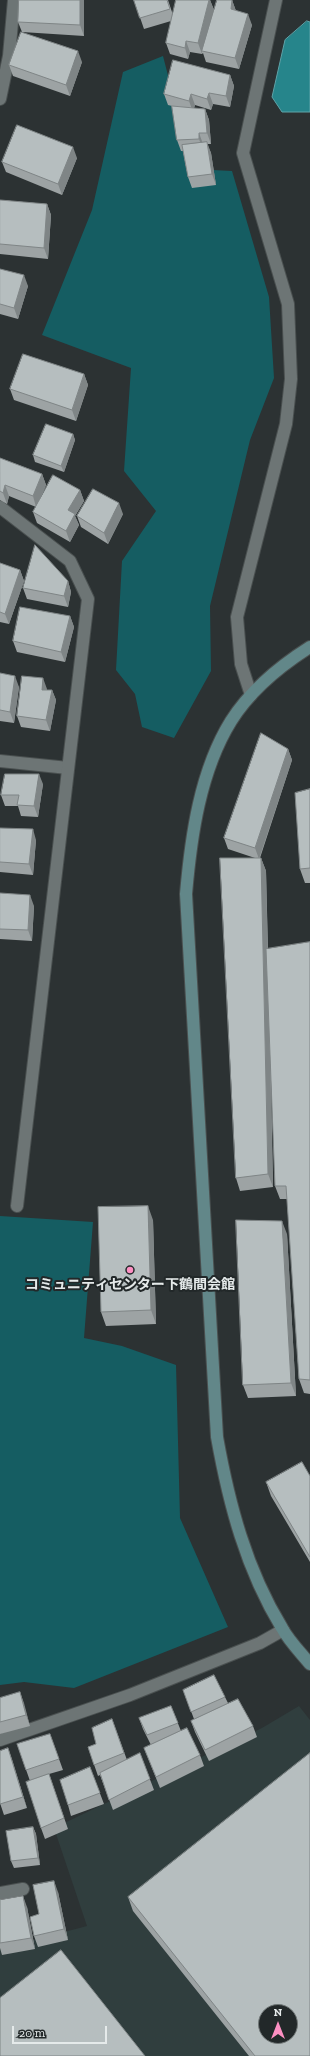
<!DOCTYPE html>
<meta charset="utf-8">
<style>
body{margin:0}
#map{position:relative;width:310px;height:2056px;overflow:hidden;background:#2c3233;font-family:"Zilla Slab",serif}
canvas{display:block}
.north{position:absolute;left:258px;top:2004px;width:40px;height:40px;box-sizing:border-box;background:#222829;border:1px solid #707676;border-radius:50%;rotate:0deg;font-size:11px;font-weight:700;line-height:16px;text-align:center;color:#e5eaea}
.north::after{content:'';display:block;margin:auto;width:14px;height:18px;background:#fc8fc2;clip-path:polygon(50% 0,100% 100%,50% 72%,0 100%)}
.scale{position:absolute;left:12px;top:2026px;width:95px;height:18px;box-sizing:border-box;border:2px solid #e5eaea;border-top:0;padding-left:5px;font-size:12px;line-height:14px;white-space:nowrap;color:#e5eaea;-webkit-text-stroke:3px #222829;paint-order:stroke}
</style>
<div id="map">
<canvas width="310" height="2056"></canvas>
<div class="north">N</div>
<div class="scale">20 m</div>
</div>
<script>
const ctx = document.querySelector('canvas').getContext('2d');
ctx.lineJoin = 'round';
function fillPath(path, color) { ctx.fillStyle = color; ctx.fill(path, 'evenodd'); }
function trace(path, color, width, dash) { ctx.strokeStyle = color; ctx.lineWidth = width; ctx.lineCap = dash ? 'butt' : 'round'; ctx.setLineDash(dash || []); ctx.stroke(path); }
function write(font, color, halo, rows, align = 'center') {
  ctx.font = font + ' "Zilla Slab","Noto Sans JP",serif'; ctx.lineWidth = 4; ctx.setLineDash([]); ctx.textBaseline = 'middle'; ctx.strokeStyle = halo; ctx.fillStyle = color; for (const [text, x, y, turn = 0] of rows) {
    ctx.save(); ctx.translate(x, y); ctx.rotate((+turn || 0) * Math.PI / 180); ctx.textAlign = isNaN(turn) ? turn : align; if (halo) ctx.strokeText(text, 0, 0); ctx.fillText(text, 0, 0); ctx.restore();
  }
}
fillPath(new Path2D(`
 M299,1706l11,14v336h-310v-107l87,-23 -33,-98 208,-100zM266,2012h24v24h-24z`), '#303e3e');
fillPath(new Path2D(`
 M163,56l29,113 40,2 37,126 5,81 -24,62 -40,166 1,65 -37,67 -32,-11 -7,-33 -19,-24 6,-109 34,-50 -32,-40 7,-103 -89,-33 50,-125 31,-138z
 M0,1216l93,6 -9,116 38,8 54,19 4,153 48,109 -154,61 -50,-6 -24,3z`), '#155d62');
const water = new Path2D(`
 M307,21l3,1v90h-28l-10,-15 13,-57z`);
fillPath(water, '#26858b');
trace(water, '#5fa3a8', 1);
const lane = new Path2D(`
 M0,761l68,7
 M0,1893l23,-4`);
const street = new Path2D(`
 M0,99l9,-43 5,-56
 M0,507l70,54 18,38 -71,607
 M251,695l-10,-31 -4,-47 49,-193 5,-45 -3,-75 -45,-151 33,-153
 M0,1740l130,-45 130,-52 23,-13`);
const secondary = new Path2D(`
 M310,647c-30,19 -60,44 -79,74 -31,50 -40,115 -45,173l31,543c12,67 29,132 65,191 7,13 19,25 28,36`);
trace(lane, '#4a5050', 14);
trace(street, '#4a5050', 14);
trace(secondary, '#4a5050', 14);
trace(lane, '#6d7575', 12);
trace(street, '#6d7575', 12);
trace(secondary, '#628789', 12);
fillPath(new Path2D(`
 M84,0v36l-62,-4 -4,-10z
 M134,0h34l5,15 3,-15h34l4,10 18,-10 4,11 16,14 -13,44 -33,-7 -3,-9 -1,1 -12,-2 -2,7 -18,-5 -4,-11 5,-22 -27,8z
 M82,62l-12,34 -57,-20 -4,-11z
 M230,75l4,11 -4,21 -17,-3 -2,6 -16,-5 -1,3 11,1 4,11 2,24h-4l4,9 5,32 -24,3 -4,-11 -5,-26h-2l-4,-11 -5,-34 -4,-1 -4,-11z
 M77,158l-15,37 -56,-23 -4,-10z
 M0,200l47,4 4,11 -3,44 -48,-5z
 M0,269l28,17 -10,33 -18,-5z
 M84,374l4,11 -12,36 -62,-21 -4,-11z
 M73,434l2,6 -11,32 -29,-10 -2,-7z
 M0,458l42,16 4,11 -7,17 41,-12 4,11 -9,15 4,9 -9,17 -33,-19 -4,-11 3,-5 -27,-11 -2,8 -7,-4z
 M123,514l-15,30 -27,-17 -4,-11z
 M0,563l20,7 4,11 -15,43 -9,-2z
 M68,581l3,11 -3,15 -41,-8 -4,-11z
 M70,616l4,11 -9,35 -48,-10 -4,-11z
 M0,673l19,14 -5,36 -14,-2z
 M47,689v1h5l4,10 -6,31 -29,-4 -4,-11z
 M288,749l4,11 -32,98h1l5,13 2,78 42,-7v452l-6,-1 -5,-14 -12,-180h-7l-5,-13 -5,-153 3,154 -33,4 -4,-13 19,-320 -27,-9 -4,-11z
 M43,784l-5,33 -17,-1 -3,-10h-13l-4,-11z
 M310,789v94h-5l-5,-14z
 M0,828l36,12 -3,35 -33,-3z
 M0,893l34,13 -2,35 -32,-2z
 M153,1220l3,104 -50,2 -5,-14z
 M287,1234l9,162 -48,2 -5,-13z
 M310,1476v86l-39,-66 -5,-14z
 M183,1690l42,7 3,6 25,23 4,11 -48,24 -14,-29 -4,-11 3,-2z
 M20,1692l10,34 -30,8v-36z
 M171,1706l10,25 19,24 4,11 -44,22 -16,-40 7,-3 -8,-16 -4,-11z
 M112,1719l15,41 13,-7 14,37 -41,20 -13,-35 -2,1 -10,-29 8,-3z
 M50,1734l13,36 -14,4 19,55 -23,10 -4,-11 -11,-47 -13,-37z
 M8,1748l19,60 -23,7 -4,-12z
 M90,1767l14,37 -33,12 -3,-11z
 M33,1827l3,7 4,31 -26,3 -3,-7z
 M58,1892l10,48 -30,7 -4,-11 5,-22z
 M128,1897l182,159h-61l-116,-145z
 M0,1900l27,7 8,42 -33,6 -2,-7z`), '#9da3a4');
fillPath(new Path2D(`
 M80,0h4v36l-4,-11z
 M209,0h1l4,10 -12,41v3l-4,-11z
 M232,0l4,11 -5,-2z
 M248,14l4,11 -13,44 -4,-11z
 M186,41l4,11 -2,7 -3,-11z
 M78,51l4,11 -12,34 -4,-11z
 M230,75l4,11 -4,21 -4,-11z
 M209,93l4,11 -2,6 -4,-11z
 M191,94l4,11 -2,7 -4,-11z
 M205,109l4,11 2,24 -4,-11z
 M199,133l4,11v6l-4,-11z
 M207,142l4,11 5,32 -4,-11z
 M73,147l4,11 -15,37 -4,-11z
 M47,204l4,11 -3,44 -4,-11z
 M24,275l4,11 -10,33 -4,-11z
 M84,374l4,11 -12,36 -4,-11z
 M73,434l2,6 -11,32 -3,-6z
 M42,474l4,11 -10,22 -3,-11z
 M5,485l4,11 -2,8 -4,-11z
 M80,490l4,11 -9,15 4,9 -9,17 -4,-11 2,-21z
 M119,503l4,11 -15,30 -4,-11z
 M20,570l4,11 -15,43 -4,-10z
 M68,581l3,11 -3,15 -4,-11z
 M70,616l4,11 -9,35 -4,-10z
 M15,676l4,11 -5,36 -4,-11z
 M43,678l4,11 -1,11 -4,-10z
 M52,690l4,10 -6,31 -4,-11z
 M288,749l4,11 -33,99 -4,-11z
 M39,774l4,10 -5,33 -4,-11z
 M33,829l3,11 -3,35 -4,-11z
 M261,858l5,13 7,316 -5,-13z
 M30,895l4,11 -2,35 -4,-11z
 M148,1206l5,14 3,104 -5,-14z
 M282,1221l5,13 9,162 -5,-13z
 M20,1692l4,11 6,23 -4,-11z
 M8,1748l4,11 15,49 -4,-11z
 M33,1827l3,7 4,31 -2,-7z
 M54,1881l4,11 10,48 -4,-11z
 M23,1896l4,11 8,42 -4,-11z`), '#7f8586');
const building = new Path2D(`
 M19,0h61v25l-62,-3z
 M134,0h33l3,9 -30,9z
 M176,0h33l-11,43 -12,-2 -1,7 -19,-5z
 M217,0h15l-1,9 17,5 -13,44 -33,-7z
 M21,32l57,19 -12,34 -57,-20z
 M173,60l57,15 -4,21 -17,-3 -2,6 -16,-5 -2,7 -25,-7z
 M172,106l33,3 2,24h-8v6l-22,1z
 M17,125l56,22 -15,37 -56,-22z
 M207,142l5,32 -24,3 -6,-32z
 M0,200l47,4 -3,44 -44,-4z
 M0,269l24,6 -10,33 -14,-4z
 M23,354l61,20 -12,36 -62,-21z
 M46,424l27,10 -12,32 -28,-11z
 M0,458l42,16 -9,22 -28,-11 -2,8 -3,-2z
 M53,475l27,15 -12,20 7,4 -9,17 -33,-19z
 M93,489l26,14 -15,30 -27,-17z
 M35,545l33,36 -4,15 -41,-8z
 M0,563l20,7 -15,44 -5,-2z
 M20,607l50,9 -9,36 -48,-11z
 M0,673l15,3 -5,36 -10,-2z
 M22,676l21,2 -1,12h10l-6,30 -29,-4z
 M261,733l27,16 -33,99 -31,-10z
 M5,774h34l-5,32 -17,-1 2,-10h-18z
 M310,789v79l-10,1 -5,-76z
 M0,828l33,1 -4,35 -29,-2z
 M220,858h41l7,316 -32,4z
 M0,893l30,2 -2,35 -28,-1z
 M310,942v438l-11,-1 -13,-193h-11l-9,-237z
 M148,1206l3,104 -50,2 -3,-105z
 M236,1220l46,1 9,162 -48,2z
 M302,1462l8,14v81l-44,-75z
 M214,1675l11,22 -34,15 -8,-22z
 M20,1692l6,23 -26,7v-24z
 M238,1699l15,27 -48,24 -14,-29z
 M171,1706l7,17 -31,12 -8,-17z
 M112,1719l12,34 -30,12 -6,-18 8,-3 -4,-16z
 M187,1728l13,27 -44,22 -12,-29z
 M50,1734l9,25 -33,11 -9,-26z
 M8,1748l15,49 -23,7v-53z
 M140,1753l10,26 -41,21 -9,-27z
 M310,1753v303h-55l-127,-159zM266,2012h24v24h-24z
 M90,1767l10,26 -32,12 -8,-25z
 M49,1774l15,44 -23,10 -15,-46z
 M33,1827l5,31 -27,3 -5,-30z
 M54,1881l10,48 -30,7 -4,-19 9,-3 -6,-29z
 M23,1896l8,42 -31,5v-43z
 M61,1950l84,106h-145v-58z`);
fillPath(building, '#b6bebf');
trace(building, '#7f8586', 1);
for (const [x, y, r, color] of [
 [130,1270,4,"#fc8fc2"]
]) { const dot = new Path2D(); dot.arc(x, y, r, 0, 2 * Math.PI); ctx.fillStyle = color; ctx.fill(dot); trace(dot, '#222829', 1.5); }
write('bold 14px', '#e5eaea', '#222829', [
 ["コミュニティセンター下鶴間会館",130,1285]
]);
</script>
